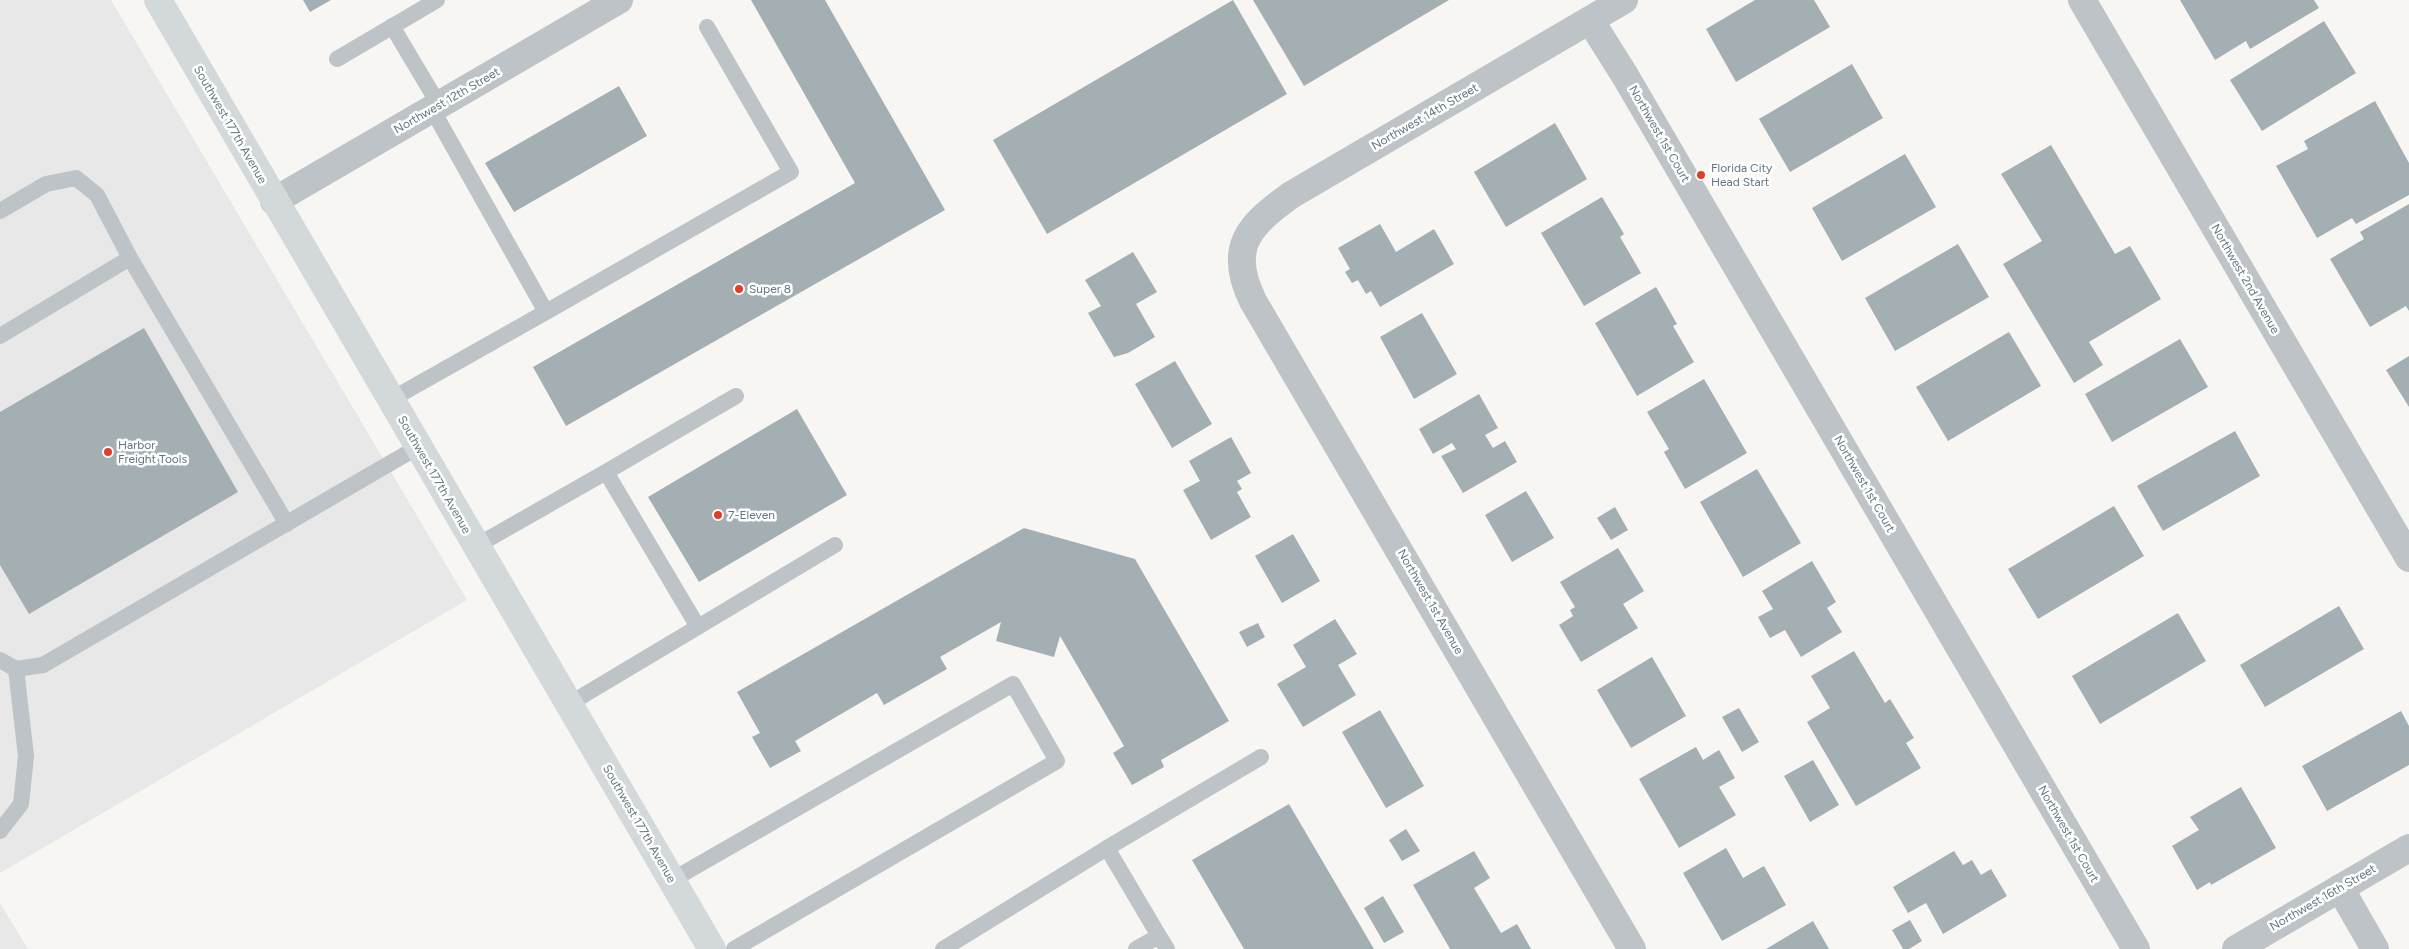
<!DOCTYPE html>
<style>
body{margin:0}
canvas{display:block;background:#f7f6f3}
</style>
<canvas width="2409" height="949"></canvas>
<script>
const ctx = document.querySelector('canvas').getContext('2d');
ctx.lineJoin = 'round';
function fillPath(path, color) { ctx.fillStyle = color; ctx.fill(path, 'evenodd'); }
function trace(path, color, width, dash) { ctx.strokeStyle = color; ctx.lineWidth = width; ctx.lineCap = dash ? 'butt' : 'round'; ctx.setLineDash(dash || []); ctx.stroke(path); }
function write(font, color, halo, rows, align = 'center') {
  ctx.font = font + ' Figtree,sans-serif'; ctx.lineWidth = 5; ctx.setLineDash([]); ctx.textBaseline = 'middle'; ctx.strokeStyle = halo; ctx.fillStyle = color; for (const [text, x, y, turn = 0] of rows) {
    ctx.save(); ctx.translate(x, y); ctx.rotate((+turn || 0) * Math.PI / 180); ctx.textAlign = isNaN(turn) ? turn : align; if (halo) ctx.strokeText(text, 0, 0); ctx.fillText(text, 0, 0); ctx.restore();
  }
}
fillPath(new Path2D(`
 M0,0h111l356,600 -467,273z
 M0,903l28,46h-28z`), '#e7e8e7');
fillPath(new Path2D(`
 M303,0h28l-21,12z
 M751,0h74l120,210 -379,216 -33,-59 322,-184z
 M1233,0l54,94 -240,140 -54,-94z
 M1253,0h196l-145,86z
 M1755,0h59l16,27 -94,55 -30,-53z
 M2180,0h134l5,8 -69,41 -4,-8 -31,19z
 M2324,21l32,52 -94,58 -32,-51z
 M1852,64l31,54 -93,54 -31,-53z
 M619,86l28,50 -133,76 -29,-49z
 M2375,101l34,62v32l-53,29 -4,-6 -35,20 -41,-72 32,-17 -4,-8z
 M1555,123l32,56 -81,48 -32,-55z
 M2051,145l64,109 15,-8 31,53 -72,43 14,23 -29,18 -71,-119 39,-23 -41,-67z
 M1905,154l31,53 -94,54 -30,-53z
 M1602,197l22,37 -4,3 21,36 -57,33 -43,-73z
 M2409,204v107l-3,-5 -36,21 -40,-68 34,-20 -4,-7z
 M1380,224l16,28 38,-23 20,35 -74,43 -9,-16 -5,3 -8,-14 -6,3 -7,-11 5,-3 -12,-21z
 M1958,244l31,53 -94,54 -30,-53z
 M1133,252l24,40 -21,12 19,33 -27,16 -14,4 -26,-44 13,-7 -16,-26z
 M1656,287l21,37 -4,2 21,36 -57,34 -42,-73z
 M1422,313l35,61 -43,25 -34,-62z
 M144,328l94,164 -209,122 -29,-49v-153z
 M2009,332l32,54 -93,55 -32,-54z
 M2180,339l28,48 -96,55 -27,-48z
 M2409,356v51l-23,-37z
 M1175,361l37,63 -40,24 -37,-64z
 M1704,379l43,74 -62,36 -21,-37 5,-3 -22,-37z
 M1479,394l19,34 -13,7 8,13 12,-7 12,21 -54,31 -22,-37 15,-7 -4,-6 -19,11 -14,-25z
 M797,409l50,86 -148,87 -51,-85z
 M2235,431l25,45 -97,55 -26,-45z
 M1231,437l20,36 -14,8 5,8 -5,3 14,25 -40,23 -28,-50 17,-9 -11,-20z
 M1757,469l44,74 -58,34 -43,-75z
 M1526,491l28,47 -42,24 -27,-47z
 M2114,506l30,50 -106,63 -30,-50z
 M1615,507l13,23 -17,10 -14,-22z
 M1024,528l111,31 94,162 -68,39 3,7 -32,18 -19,-32 11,-7 -64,-110 -6,21 -58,-16 5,-19 -61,35 7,12 -63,36 -7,-12 -82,48 6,10 -31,17 -18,-31 8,-4 -23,-41z
 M1293,534l27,47 -38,22 -27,-47z
 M1618,548l26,43 -21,13 15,24 -57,34 -22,-37 14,-9 -3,-6 5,-3 -15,-25z
 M1812,561l24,41 -9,6 15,24 -41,25 -16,-27 -15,8 -12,-21 15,-8 -11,-18z
 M2339,606l25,43 -99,58 -25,-42z
 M2178,613l28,48 -106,63 -28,-48z
 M1335,619l22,35 -19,11 18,30 -53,32 -26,-43 29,-17 -13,-22z
 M1258,623l7,14 -18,10 -8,-15z
 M1854,651l31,52 5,-4 24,39 -8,5 15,25 -65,38 -49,-84 23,-14 -19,-32z
 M1652,657l34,59 -55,32 -34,-58z
 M1739,708l20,34 -17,10 -20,-35z
 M1380,710l44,76 -38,22 -44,-76z
 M2401,711l8,15v39l-82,46 -25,-45z
 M1696,747l7,13 16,-10 16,28 -16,9 17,28 -57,33 -40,-69z
 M1813,760l26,45 -29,17 -26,-46z
 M2241,787l35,61 -65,37 -1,-3 -13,8 -25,-44 27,-16 -9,-13z
 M1289,804l85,145h-130l-52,-89z
 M1406,829l14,22 -18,10 -13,-21z
 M1726,848l17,30 21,-12 22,39 -64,36 -39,-68z
 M1474,851l16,27 -16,10 27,45 16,-9 14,25h-81l-37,-64z
 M1954,851l9,14 9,-5 9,15 10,-6 16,27 -64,38 -17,-31 -18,10 -15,-26z
 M1383,896l21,36 -20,11 -20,-35z
 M1910,920l12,21 -13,8h-6l-11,-19z
 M1813,921l16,28h-63z`), '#a4afb3');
trace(new Path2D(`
 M392,26l47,79
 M337,59l100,-59
 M432,109l114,203 245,-140 -84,-145
 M0,211l46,-27 30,-6 21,17 33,63 157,266
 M0,336l130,-78
 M390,400l156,-88
 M606,472l130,-76
 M476,546l130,-74 92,155
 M0,660l16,9 27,-4 375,-218
 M569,704l266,-159
 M0,831l21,-27 5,-48 -10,-87
 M1107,848l154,-91
 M672,880l341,-196 44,77 -323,188
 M943,949l164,-101 52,88
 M1136,949l23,-13 8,13`), '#bdc3c6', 16);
trace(new Path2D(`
 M1624,0l-333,195c-43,31 -64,53 -38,106l379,648
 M2082,0l327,558
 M1590,20l34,54 512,875
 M274,201l345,-201
 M2340,888l35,61
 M2236,949l173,-101`), '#bdc3c6', 28);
trace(new Path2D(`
 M158,0l554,949`), '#d3d8db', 28);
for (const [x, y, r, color] of [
 [1701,175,5,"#e23d28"],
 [739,289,5,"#e23d28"],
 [108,452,5,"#e23d28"],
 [718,515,5,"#e23d28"]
]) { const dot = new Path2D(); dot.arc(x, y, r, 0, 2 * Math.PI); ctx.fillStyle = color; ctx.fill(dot); trace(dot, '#fff', 2); }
write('12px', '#62757e', '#fff', [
 ["Northwest 12th Street",447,101,-30],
 ["Northwest 14th Street",1425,117,-30],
 ["Southwest 177th Avenue",230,125,60],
 ["Northwest 1st Court",1659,134,60],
 ["Northwest 2nd Avenue",2245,279,60],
 ["Southwest 177th Avenue",434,475,60],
 ["Northwest 1st Court",1864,484,60],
 ["Northwest 1st Avenue",1430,602,60],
 ["Southwest 177th Avenue",639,824,60],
 ["Northwest 1st Court",2068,834,60],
 ["Northwest 16th Street",2323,898,-30]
]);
write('12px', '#62757e', '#fff', [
 ["Florida City",1711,168],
 ["Head Start",1711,182],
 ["Super 8",749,289],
 ["Harbor",118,445],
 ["Freight Tools",118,459],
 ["7-Eleven",728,515]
], 'left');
</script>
